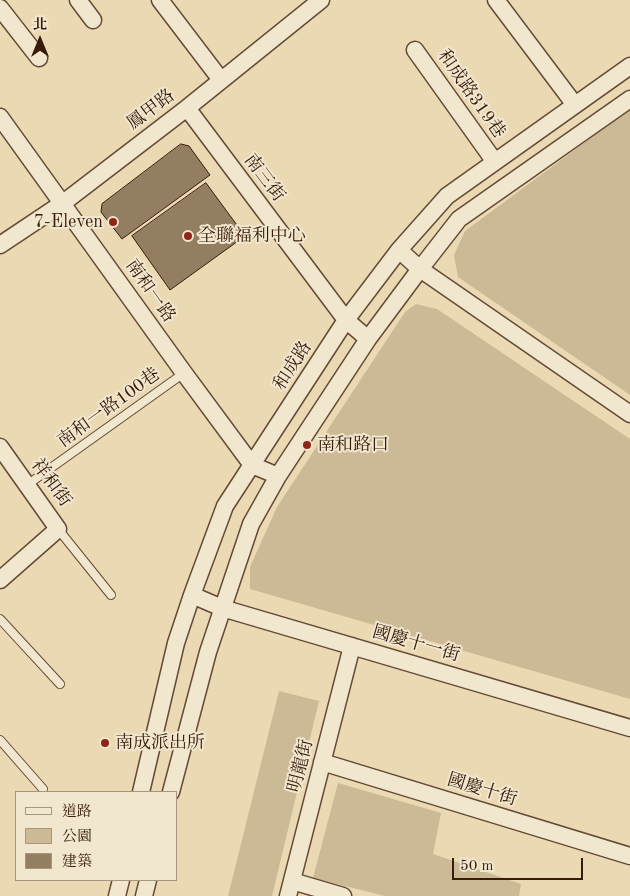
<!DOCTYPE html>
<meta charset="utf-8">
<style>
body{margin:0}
#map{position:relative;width:630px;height:896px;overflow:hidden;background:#ead9b3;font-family:"Old Standard TT","Noto Serif TC",serif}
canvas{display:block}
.legend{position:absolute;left:15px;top:791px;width:162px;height:90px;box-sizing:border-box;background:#f1e6ce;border:1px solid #a79580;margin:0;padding:6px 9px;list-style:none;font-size:15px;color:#371b0b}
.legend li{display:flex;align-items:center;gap:10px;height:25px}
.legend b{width:25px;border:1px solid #a79580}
.north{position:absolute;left:15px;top:15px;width:50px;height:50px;-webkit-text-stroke:4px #f1e6ce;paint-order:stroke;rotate:0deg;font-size:14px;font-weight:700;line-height:20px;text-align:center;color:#371b0b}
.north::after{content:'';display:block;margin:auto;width:18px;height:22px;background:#371b0b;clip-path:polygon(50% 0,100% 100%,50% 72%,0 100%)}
.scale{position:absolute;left:452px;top:858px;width:131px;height:22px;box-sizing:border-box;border:2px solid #371b0b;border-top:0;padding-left:6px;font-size:15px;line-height:18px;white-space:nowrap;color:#371b0b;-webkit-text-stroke:4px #f1e6ce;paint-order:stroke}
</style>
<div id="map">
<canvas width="630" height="896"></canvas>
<ul class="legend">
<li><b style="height:6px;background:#f1e6ce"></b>道路</li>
<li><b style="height:14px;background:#ccb996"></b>公園</li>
<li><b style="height:14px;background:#947e62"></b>建築</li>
</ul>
<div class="north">北</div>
<div class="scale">50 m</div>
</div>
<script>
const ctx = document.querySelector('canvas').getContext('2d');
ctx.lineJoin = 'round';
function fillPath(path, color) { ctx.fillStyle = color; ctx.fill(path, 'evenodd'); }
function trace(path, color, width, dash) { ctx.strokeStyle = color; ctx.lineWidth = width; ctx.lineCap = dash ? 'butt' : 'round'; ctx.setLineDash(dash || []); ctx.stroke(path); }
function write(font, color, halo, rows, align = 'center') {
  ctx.font = font + ' "Old Standard TT","Noto Serif TC",serif'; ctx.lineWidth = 4; ctx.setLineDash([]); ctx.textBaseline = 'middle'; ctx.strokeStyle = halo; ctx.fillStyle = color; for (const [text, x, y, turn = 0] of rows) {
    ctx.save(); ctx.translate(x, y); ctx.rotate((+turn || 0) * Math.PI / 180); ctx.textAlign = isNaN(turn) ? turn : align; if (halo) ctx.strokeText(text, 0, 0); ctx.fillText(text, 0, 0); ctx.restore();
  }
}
fillPath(new Path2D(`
 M630,109v286l-172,-118 -4,-22 11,-24z
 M416,304l21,5 193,130v260l-380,-110v-22l27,-60 128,-195z
 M279,691l40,10 -47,195h-44z
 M338,783l103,30 -8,41 88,30 -2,12h-134l-72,-18z`), '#ccb996');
const building = new Path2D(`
 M181,144l8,2 21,29 -88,64 -21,-27 1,-8z
 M206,183l39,53 -75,54 -38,-54z`);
fillPath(building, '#947e62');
trace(building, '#371b0b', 1);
const lane = new Path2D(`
 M27,485l157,-112
 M58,529l53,66
 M0,619l60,65
 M0,740l43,49`);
const street = new Path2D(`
 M78,0l15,20
 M160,0l61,80
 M496,0l79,105
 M0,8l39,50
 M415,50l80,112
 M187,108l159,212 22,19
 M0,117l184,256 68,92 26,11
 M0,245l63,-42 124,-95 134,-108
 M399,250l21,19 210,145
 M0,447l58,82 -58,51
 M192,595l30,13 408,120
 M322,762l308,94
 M141,792l35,-149 16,-48 33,-89 121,-186 53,-70 48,-54 183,-130
 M171,792l37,-140 43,-128 27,-48 90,-137 52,-70 39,-50 171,-120
 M292,881l51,15
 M117,896l4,-16
 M144,896l4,-16
 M288,896l64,-250`);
trace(lane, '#644a35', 10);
trace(street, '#644a35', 19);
trace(lane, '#f1e6ce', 8);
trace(street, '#f1e6ce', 16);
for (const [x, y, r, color] of [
 [113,222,5,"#8f2418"],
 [188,236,5,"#8f2418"],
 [307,445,5,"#8f2418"],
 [105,743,5,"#8f2418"]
]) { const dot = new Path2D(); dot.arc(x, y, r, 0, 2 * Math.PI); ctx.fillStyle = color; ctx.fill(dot); trace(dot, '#f1e6ce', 2); }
write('18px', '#371b0b', '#f1e6ce', [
 ["和成路319巷",471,94,55],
 ["鳳甲路",151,110,-37],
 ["南三街",264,178,53],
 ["南和一路",150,291,55],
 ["和成路",293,366,-57],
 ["南和一路100巷",109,408,-36],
 ["祥和街",51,483,54],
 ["國慶十一街",416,644,16],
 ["明龍街",301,766,-76],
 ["國慶十街",482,790,17]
]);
write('18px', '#371b0b', '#f1e6ce', [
 ["7-Eleven",103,222,"right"],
 ["全聯福利中心",198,236],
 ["南和路口",317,445],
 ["南成派出所",115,743]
], 'left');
</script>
